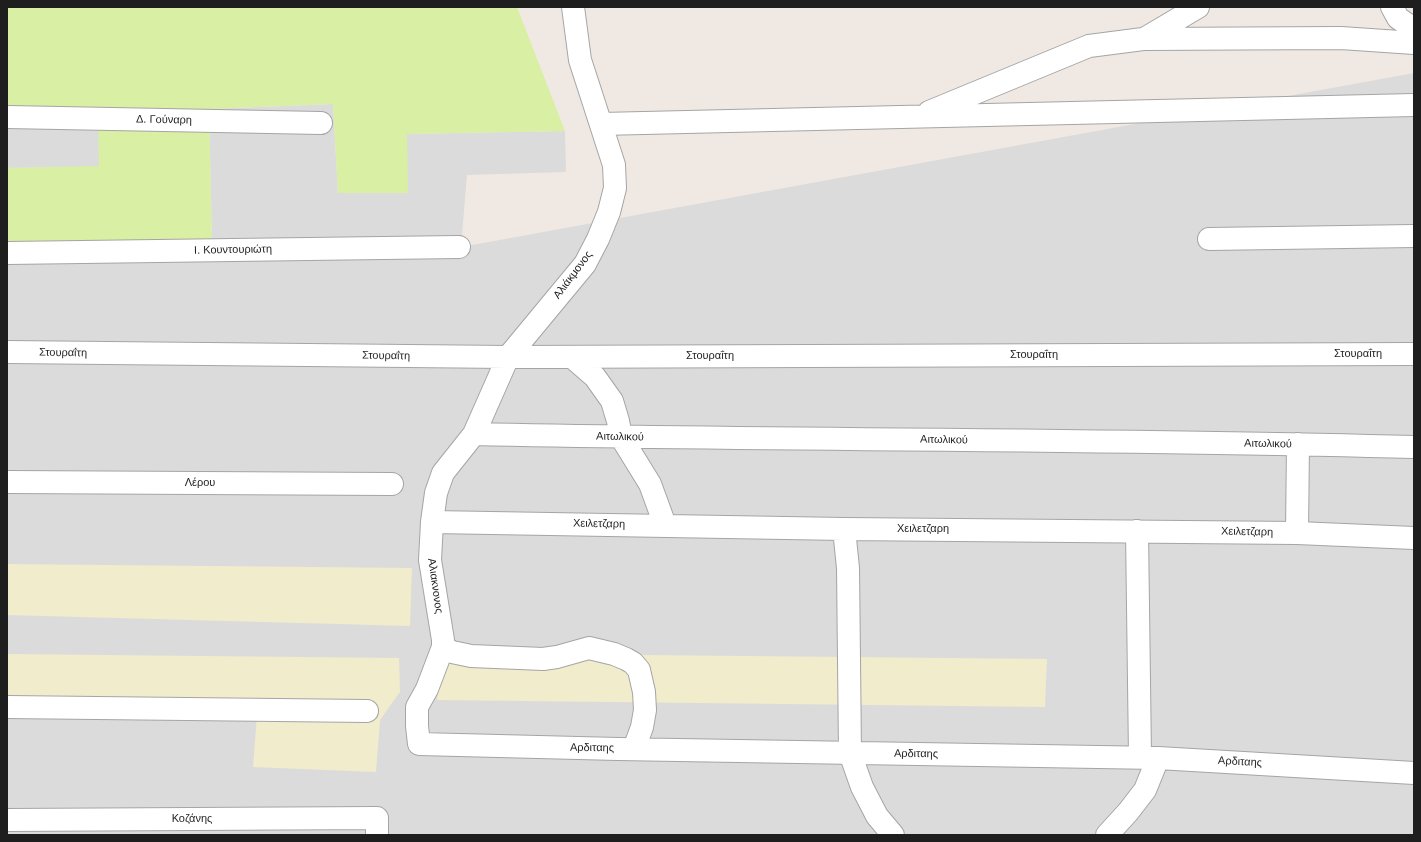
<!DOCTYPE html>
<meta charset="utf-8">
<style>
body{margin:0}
#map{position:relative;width:1421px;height:842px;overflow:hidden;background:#f0e9e3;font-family:Helvetica,sans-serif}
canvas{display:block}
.frame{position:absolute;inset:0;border:8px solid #1e1e1e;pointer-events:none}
</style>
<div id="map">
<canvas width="1421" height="842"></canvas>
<div class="frame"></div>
</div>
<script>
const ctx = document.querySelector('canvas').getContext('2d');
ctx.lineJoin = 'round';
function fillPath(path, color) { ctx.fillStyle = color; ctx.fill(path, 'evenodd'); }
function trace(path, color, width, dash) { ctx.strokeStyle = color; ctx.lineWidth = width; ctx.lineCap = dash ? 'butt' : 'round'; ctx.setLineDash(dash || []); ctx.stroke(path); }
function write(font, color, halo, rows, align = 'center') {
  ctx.font = font + ' Helvetica,sans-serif'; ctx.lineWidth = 3; ctx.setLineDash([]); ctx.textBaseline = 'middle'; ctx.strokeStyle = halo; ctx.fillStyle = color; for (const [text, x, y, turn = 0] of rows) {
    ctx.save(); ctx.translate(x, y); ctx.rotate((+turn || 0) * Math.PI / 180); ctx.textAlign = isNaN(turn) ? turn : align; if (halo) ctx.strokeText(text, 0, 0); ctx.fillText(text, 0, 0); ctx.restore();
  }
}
fillPath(new Path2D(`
 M1414,73v762h-1407v-582l205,-7 -3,-137 124,-5 5,89 69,-59 158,-3 1,41 -99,3 -6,72z
 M99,113v54l-92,1v-54z`), '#dcdbdb');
fillPath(new Path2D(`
 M7,564l405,4 -2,58 -403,-11z
 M443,653l604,6 -2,48 -608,-7z
 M7,654l392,4 1,34 -20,28 -4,52 -123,-5 5,-65 -251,-3z`), '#f0eccc');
fillPath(new Path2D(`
 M7,7h510l48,124 -158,3 1,59h-70l-5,-89 -124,5 3,137 -205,2v-80l92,-2 -1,-53 -91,1z`), '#d8efa4');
const minor = new Path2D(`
 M573,7l7,53 34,105 1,23 -6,24 -11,27 -13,25 -77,93 -34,77 -31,39 -7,20 -4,29 -2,38 13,80v7l-16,42 -10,18v19l2,18 199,5 540,9 256,15
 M1392,7l6,11 16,11
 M1144,39l54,-32
 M929,112l160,-66 54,-7 198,-1 73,5
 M7,117l314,6
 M601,124l813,-19
 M1209,239l205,-3
 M7,253l452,-6
 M7,352l501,5 906,-3
 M572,357l23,20 17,24 6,20 3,16 29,47 15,41
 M474,434c313,7 627,4 940,13
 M7,482l385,2
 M432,522l412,7 453,4 117,5
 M844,529l4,39 2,185 12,34 15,29 16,19
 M1137,531l3,226
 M1297,533l1,-89
 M443,647l9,5 19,4 72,3 14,-2 32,-9 25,6 12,5 7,4 6,7 5,22 1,18 -3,17 -8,22
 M7,707l360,4
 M7,820l370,-2v17
 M1107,835l21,-23 17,-22 13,-32`);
trace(minor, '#a5a5a5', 24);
trace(minor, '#fff', 22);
write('11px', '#1e1e1e', '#fff', [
 ["Δ. Γούναρη",164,120,1],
 ["Ι. Κουντουριώτη",233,250,-1],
 ["Αλιάκμονος",573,275,-53],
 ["Στουραΐτη",63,353,1],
 ["Στουραΐτη",1358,354],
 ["Στουραΐτη",1034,355],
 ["Στουραΐτη",386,356,1],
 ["Στουραΐτη",710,356],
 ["Αιτωλικού",620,437,1],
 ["Αιτωλικού",944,440,1],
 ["Αιτωλικού",1268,444,1],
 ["Λέρου",200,483],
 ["Χειλετζαρη",599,524,1],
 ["Χειλετζαρη",923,529],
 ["Χειλετζαρη",1247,532,1],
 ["Αλιακνονος",435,586,82],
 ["Αρδιταης",592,748,1],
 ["Αρδιταης",916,754,1],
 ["Αρδιταης",1240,762,3],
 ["Κοζάνης",192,819]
]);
</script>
